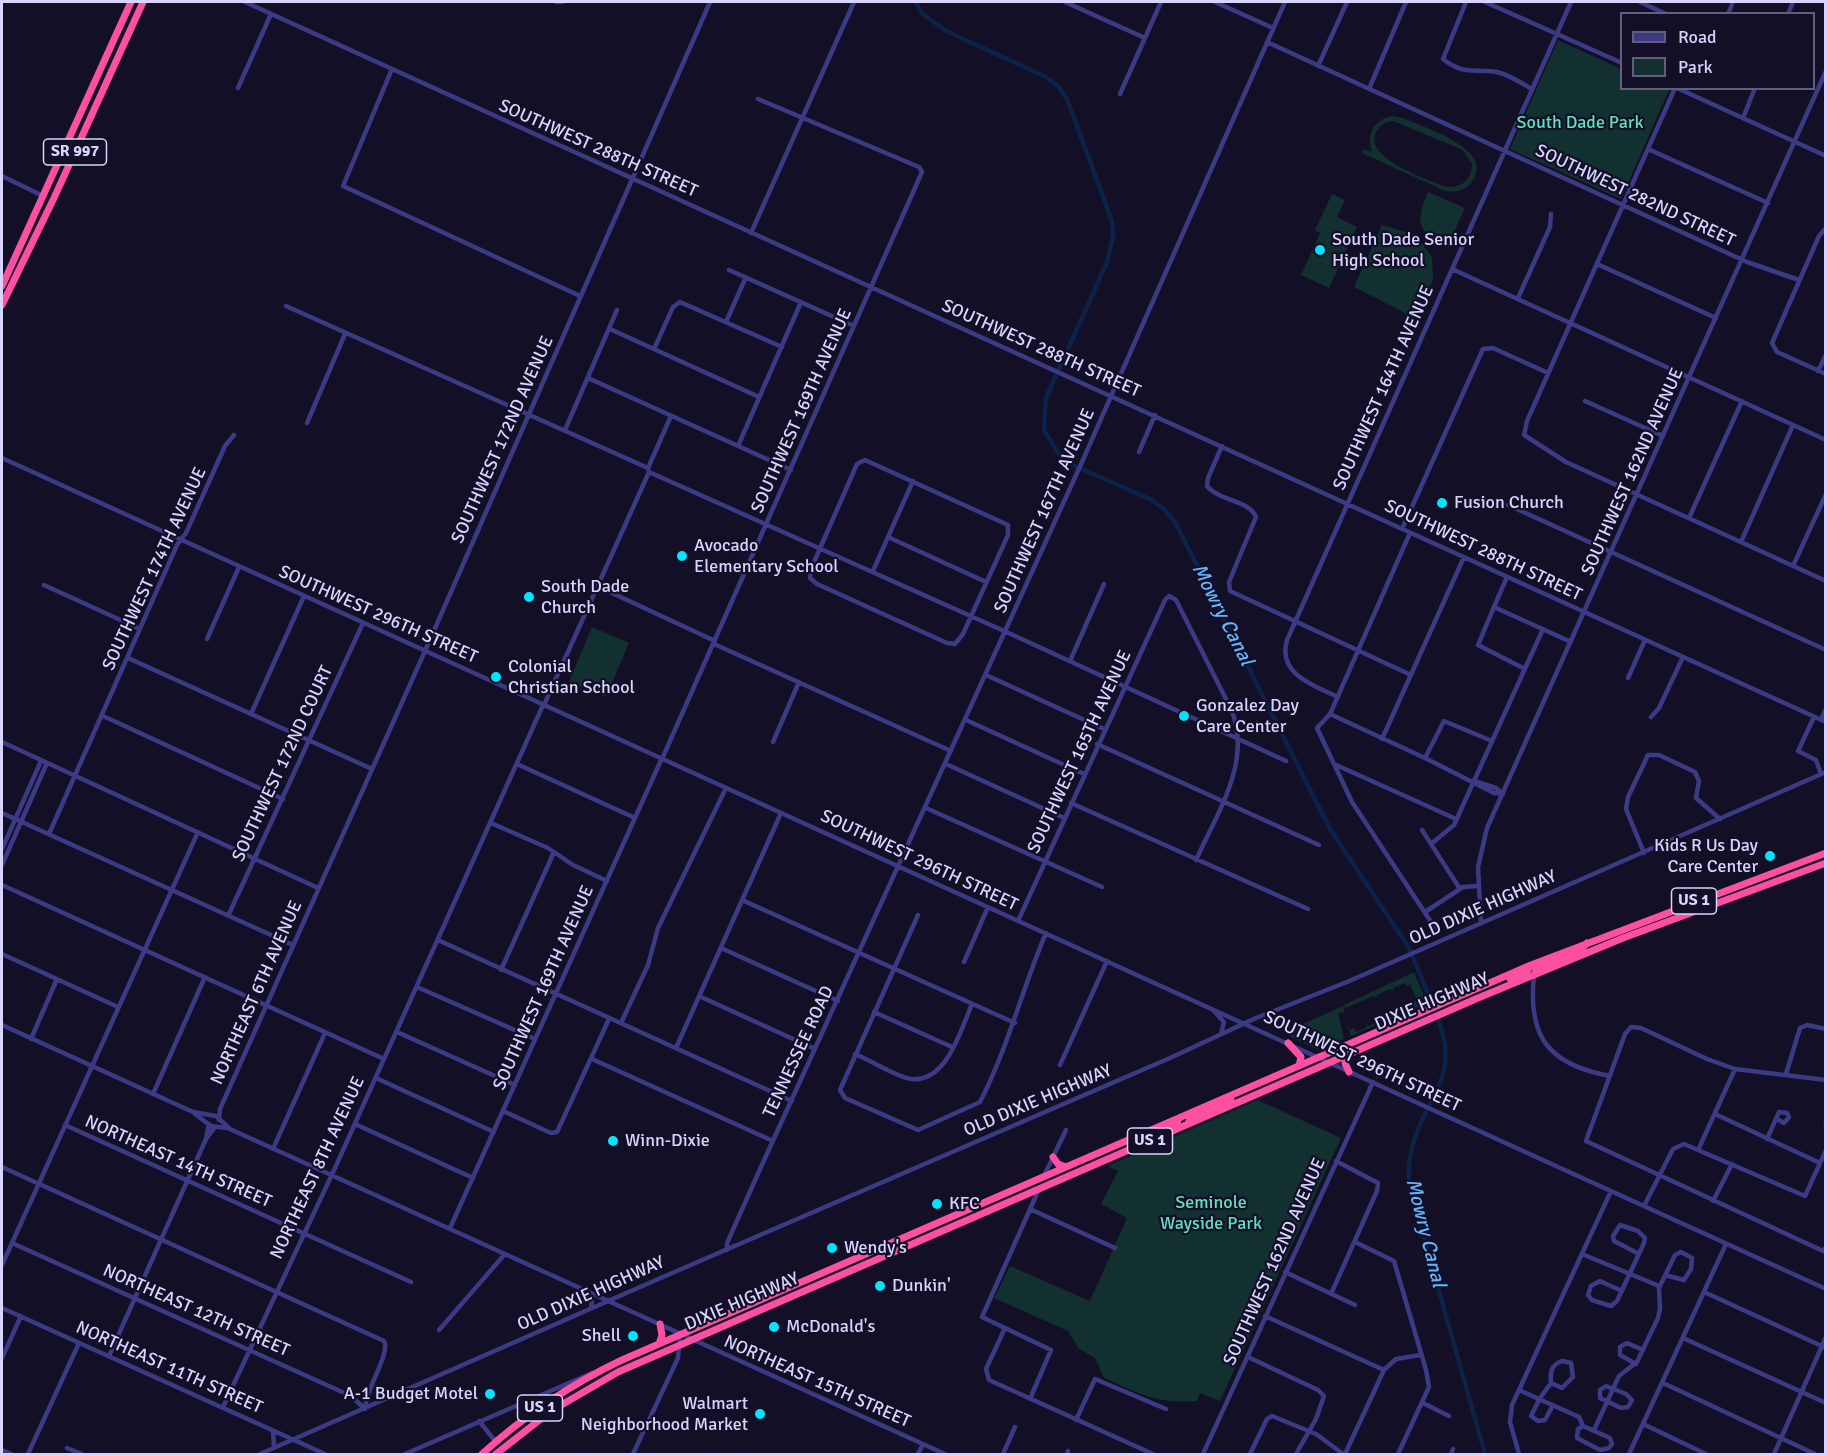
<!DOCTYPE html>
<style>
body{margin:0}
#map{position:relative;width:1827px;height:1456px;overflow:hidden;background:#130f26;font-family:Signika,sans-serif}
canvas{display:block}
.frame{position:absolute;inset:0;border:3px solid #d9d4ff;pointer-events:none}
.legend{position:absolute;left:1620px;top:12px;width:195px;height:78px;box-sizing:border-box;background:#130f26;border:2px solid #625e7d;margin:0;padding:8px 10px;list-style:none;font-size:18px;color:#d9d4ff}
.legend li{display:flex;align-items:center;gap:12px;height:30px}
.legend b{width:30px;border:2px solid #625e7d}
</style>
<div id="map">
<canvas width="1827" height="1456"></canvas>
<div class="frame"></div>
<ul class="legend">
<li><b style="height:8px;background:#3d3a85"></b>Road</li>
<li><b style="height:16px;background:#12302f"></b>Park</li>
</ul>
</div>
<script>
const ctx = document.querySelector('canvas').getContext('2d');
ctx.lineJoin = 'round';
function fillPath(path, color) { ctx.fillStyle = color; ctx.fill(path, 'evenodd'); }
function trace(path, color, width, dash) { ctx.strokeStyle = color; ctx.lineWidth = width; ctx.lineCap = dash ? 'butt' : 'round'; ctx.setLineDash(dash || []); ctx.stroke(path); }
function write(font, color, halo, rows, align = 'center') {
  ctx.font = font + ' Signika,sans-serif'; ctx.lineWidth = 4.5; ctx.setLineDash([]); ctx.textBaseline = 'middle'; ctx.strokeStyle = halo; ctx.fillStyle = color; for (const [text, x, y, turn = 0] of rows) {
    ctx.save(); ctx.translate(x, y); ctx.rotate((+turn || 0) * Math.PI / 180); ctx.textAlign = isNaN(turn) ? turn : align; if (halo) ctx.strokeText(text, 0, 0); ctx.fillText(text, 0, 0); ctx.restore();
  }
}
fillPath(new Path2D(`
 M1558,40l63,29 1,19 47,2 -48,109 -111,-50z
 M1392,116l11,2c21,10 95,31 68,65 -7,8 -16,10 -26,8l-83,-38 1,-4 9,3c-6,-17 1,-32 20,-36zM1393,121l70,29 9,14c0,15 -10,24 -25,23 -19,-7 -80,-28 -72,-52 3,-9 10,-13 18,-14z
 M1428,192l35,15 1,3 -17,38c-30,-16 -32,-27 -19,-56z
 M1332,194l13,6 -8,17 20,10 -28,61 -28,-13 19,-42 -5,-3z
 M1382,225l34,10 16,22 1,23 -18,38 -61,-31z
 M592,627l37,16 -23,54 -37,-15z
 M1414,972l13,31 -76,33 -6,-18 3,-1 -3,2 5,11 4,-2 2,4 11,-5 -1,-4 3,3 15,-7 -1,-3 4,2 14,-6 1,-4 1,3 12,-5 -2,-4 4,-2 -7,-15 -3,1 -2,-3 -12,5 1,3 -4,-2 -13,6 -1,4 -2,-3 -29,12 -1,-3z
 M1343,1006l2,6 -7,1 6,26 -26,11 -35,-17z
 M1258,1100l83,38 -121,263 -20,-8 -3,8c-40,3 -57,-7 -93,-23l-9,-20 -16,-9 -11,-18 -74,-33 16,-32 80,35 37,-83 -26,-14 17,-33 -10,-5z`), '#12302f');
trace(new Path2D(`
 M915,2l8,12 23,17 98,45 14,10 9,13 45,122 1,15 -6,26 -61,136 -2,32 16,26 15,10 77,34 13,10 11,14 154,305 79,119 25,60
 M1437,1016c27,66 -17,83 -27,141 -2,9 -1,19 -1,28l76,269`), '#0c2248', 4.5);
trace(new Path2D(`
 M245,2l1581,720
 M556,2h7
 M1065,2l80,36
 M1215,2l58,26
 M1466,2l-23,57c21,17 32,9 54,13 13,3 24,11 35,17
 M1485,2l137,61
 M1640,2l26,12
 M1728,14l5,-12
 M1788,14l5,-12
 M1267,42l480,220 52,18
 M1318,66l29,-64
 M392,69l-49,117 237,110
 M238,88l33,-74
 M1675,88l-148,333 -3,14 42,27 260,119
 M1677,88l149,68
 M1369,89l37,-87
 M1120,94l41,-92
 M1743,118l12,-30
 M1648,149l120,54
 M2,176l41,20
 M1826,228l-7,8 -47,107 5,9 49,22
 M751,233l103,-231
 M1597,264l119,54
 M1452,269l374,171
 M729,270l125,56
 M1518,298l32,-71 1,-13
 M286,306l362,162
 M726,322l20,-45
 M610,329l149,68
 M654,349l19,-42 7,-5 102,45
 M1818,371l8,-16
 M588,378l203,92
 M1585,401l78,35
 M307,423l38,-89
 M565,430l52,-120
 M738,446l63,-144
 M1222,446l-14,32 -1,8c12,15 42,14 49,31l-27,65 1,9 181,84
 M1139,452l16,-37
 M2,458l1824,831
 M865,460l143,65v10l-45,99 -8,10 -8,-1 -130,-59 -7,-6 1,-9 46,-105z
 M649,472l364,163 273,126
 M913,481l-25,56 98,45
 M1508,505l318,145
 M1689,518l53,-117
 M1402,529l81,-180 10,-1 55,25
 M1741,542l52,-117
 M1793,566l33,-72
 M873,571l15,-34
 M1507,577l-13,30 77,35
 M44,585l96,44
 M597,586l118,55
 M1494,607l-16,38 47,24
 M207,639l32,-72
 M714,644l237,107
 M128,658l244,111
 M1070,661l34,-77
 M986,675l118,54
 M1628,678l17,-38
 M1338,697c-25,-12 -61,-23 -51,-57l284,-638
 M544,705l105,-233 -1,-4 23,-52
 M251,714l53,-118
 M1330,714l80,-181
 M103,716l180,83
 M1651,717l8,-9 24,-51
 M1814,717l-16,34 18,9 5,14
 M966,720l118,54
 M1821,720l5,-11
 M1382,739l82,-182
 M1492,741l-48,-20 -19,37 69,35 9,1
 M2,742l316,146
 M773,742l26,-60
 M1097,744l222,101
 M1425,758l-95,-44 -13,14 17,36 122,55
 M662,759l260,-587 -3,-5 -161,-68
 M517,764l118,54
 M946,764l118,54
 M1334,764l18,38 83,126
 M1474,781l22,7 7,6
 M1071,803l237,106
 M926,808l176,79
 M2,813l291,132
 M491,823l57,25 25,17 34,16
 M1422,830l38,59
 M49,834l128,-289 9,-12 39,-87 9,-11
 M1431,844l23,-19 89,-196
 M2,849l39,-88
 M1644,853l-18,-44 2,-12 20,-42h11l36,17 4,9 -3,17 24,21
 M2,865l45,-102
 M2,885l382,174
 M742,900l273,123
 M1425,912l38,-25 15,-1
 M918,915l-78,175 5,8 73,32 62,-28c28,-54 42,-113 66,-169
 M228,916l135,-293
 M1018,921l147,-321 4,-4 7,4 55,109c22,52 -14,104 -35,151
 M1481,923l-3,-56 9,-39 339,-757
 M438,940l354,161
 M721,948l117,53
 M2,954l116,53
 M964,962l24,-55
 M501,970l53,-118
 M1534,975c-7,63 16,90 76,101
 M417,987l118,52
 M699,996l116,53
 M1214,1011l10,11 -3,12
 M874,1012l78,35
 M621,1023l27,-58 10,-37 68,-140
 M2,1025l191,87 23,4 14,13 715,325
 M397,1032l118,53
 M31,1039l26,-60
 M676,1048l105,-235
 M855,1054c15,6 41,23 56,25 36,4 50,-50 61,-75
 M592,1059l181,82
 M1060,1065l47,-104
 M1786,1074l14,-46 7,-3 19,4
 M376,1078l118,54
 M1826,1080l-91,-11 -28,-10 -66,-31 -10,-1 -6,7 -39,107 237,110 3,-4
 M153,1094l52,-117
 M503,1111l48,22 6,-1 52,-113
 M195,1114l16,12 16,2
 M1715,1114l105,49
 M219,1120l1,-11 205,-458 285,-649
 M1826,1120v8
 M355,1124l118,54
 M65,1125l346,157
 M206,1139l9,-12
 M1767,1139l12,-27 8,1 2,4 -5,6 -7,-4
 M1699,1148l36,-79
 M273,1149l52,-116
 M2,1167l382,174c7,12 -19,49 -19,68
 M1044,1176l22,-46
 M1713,1201l19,-37
 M1644,1206l29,-57 11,-5 121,52 21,-46
 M1030,1209l85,39
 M450,1228l212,-470
 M1355,1242l39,19 32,109 3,17 -31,67
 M12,1243l339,153 14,13
 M727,1250v-7l34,-76 321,-705 203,-460
 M1582,1254l77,32
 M2,1265l196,-433
 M1285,1272l70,33
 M587,1291l5,9 -1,8
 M1622,1291l-22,-10 -9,5 -3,9 4,5 19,6 6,-5 27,-58 1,-5 -7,-7 -18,-6 -7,11 1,5 25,13
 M1704,1292l122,56
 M1331,1294l46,-103 1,-8 -42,-22
 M2,1308l323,146
 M1265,1316l119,54
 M1005,1328l-19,41 3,11 164,74
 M439,1330l66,-76
 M1683,1338l143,65
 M109,1356l97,-217 3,-15
 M1248,1357l70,33 6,6 -8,23 -20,35
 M2,1358l19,-42
 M1636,1364l-16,-9v-8l7,-4 16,7
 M1551,1383l11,5 11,-11 -2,-14 -9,-2c-11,4 -12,11 -11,22l-11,15 -9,18 7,5 7,-1 8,-15
 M1663,1383l152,71
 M1606,1386l20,8 6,6 -4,7 -7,1 -21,-10v-8z
 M1519,1390l60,27 4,9 27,12 2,6 -3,4 -9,2 -23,-12 1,-9 5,-3
 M1030,1399l21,-49 -69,-33 57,-128
 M1423,1403l26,13
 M223,1407l112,-239 208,-463
 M1076,1420l19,-41 71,30
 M479,1421l17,21
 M1643,1424l63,30
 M1594,1430l25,-54 18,-14 21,-44 2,-9 -1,-21 16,-33 6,-3 11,6 -1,11 -7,11 -19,-5
 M273,1431l1,17
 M67,1448l15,6
 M2,1450l9,4
 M28,1454l51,-111
 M260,1454l396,-174 514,-222 86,-40 91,-36 479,-210
 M405,1454l187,-81
 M633,1454l45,-96 2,-23
 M918,1454l5,-10
 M1003,1454l12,-27
 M1067,1454l1,-3
 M1203,1454l170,-372
 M1250,1454l17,-35 5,-3 44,18 27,20
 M1345,1454l39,-84 12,-11 24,-4
 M1451,1454l2,-5
 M1519,1454l-9,-32 2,-17 99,-214
 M1629,1454l97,-210
 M1774,1454l52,-117`), '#3d3a85', 4.5);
trace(new Path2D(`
 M2,286l129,-284
 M2,305l52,-107 89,-196
 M1534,975l3,-6 44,-19 6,-7
 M1510,979l15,-6 6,-7
 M1288,1043l13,14 -2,9
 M1348,1055l-3,8 4,9
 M1188,1124l2,-6 41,-19
 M1157,1133l20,-10 2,-5
 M1053,1157l5,7 8,3
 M659,1344l3,-9 -2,-11
 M482,1454c42,-38 89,-70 140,-94l909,-395 295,-112
 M496,1454l55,-43 67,-39 860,-374 145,-60 203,-75`), '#ff4fa3', 7);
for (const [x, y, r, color] of [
 [1320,250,6,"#00e5ff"],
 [1442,503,6,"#00e5ff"],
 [682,556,6,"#00e5ff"],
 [529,597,6,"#00e5ff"],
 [496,677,6,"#00e5ff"],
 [1184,716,6,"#00e5ff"],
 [1770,856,6,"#00e5ff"],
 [613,1141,6,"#00e5ff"],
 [937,1204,6,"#00e5ff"],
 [832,1248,6,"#00e5ff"],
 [880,1286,6,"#00e5ff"],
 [774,1327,6,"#00e5ff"],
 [633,1336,6,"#00e5ff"],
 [490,1394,6,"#00e5ff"],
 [760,1414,6,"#00e5ff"]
]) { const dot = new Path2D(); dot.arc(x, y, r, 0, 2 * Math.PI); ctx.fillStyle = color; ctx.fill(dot); trace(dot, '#130f26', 2); }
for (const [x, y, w] of [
 [75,152,63],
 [1694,901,45],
 [1150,1141,45],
 [540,1408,45]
]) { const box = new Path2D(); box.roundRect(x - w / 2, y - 13, w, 26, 4.5); ctx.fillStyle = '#130f26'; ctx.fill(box); trace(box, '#d9d4ff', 1.5); }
write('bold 16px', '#d9d4ff', null, [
 ["SR 997",75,152],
 ["US 1",1694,901],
 ["US 1",1150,1141],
 ["US 1",540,1408]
]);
write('18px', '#5fe0c0', '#130f26', [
 ["South Dade Park",1580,123],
 ["Seminole",1211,1203],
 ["Wayside Park",1211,1224]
]);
write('18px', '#d9d4ff', '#130f26', [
 ["SOUTHWEST 288TH STREET",598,149,24],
 ["SOUTHWEST 282ND STREET",1635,196,25],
 ["SOUTHWEST 288TH STREET",1041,349,24],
 ["SOUTHWEST 164TH AVENUE",1384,388,-66],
 ["SOUTHWEST 169TH AVENUE",802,411,-66],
 ["SOUTHWEST 172ND AVENUE",503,440,-66],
 ["SOUTHWEST 162ND AVENUE",1633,472,-66],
 ["SOUTHWEST 167TH AVENUE",1045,511,-66],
 ["SOUTHWEST 288TH STREET",1483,551,25],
 ["SOUTHWEST 174TH AVENUE",155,569,-65],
 ["SOUTHWEST 296TH STREET",378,615,24],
 ["SOUTHWEST 165TH AVENUE",1080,752,-65],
 ["SOUTHWEST 172ND COURT",283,764,-65],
 ["SOUTHWEST 296TH STREET",919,861,25],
 ["OLD DIXIE HIGHWAY",1483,908,-24],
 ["SOUTHWEST 169TH AVENUE",544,988,-66],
 ["NORTHEAST 6TH AVENUE",257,993,-66],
 ["DIXIE HIGHWAY",1432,1002,-23],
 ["TENNESSEE ROAD",799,1052,-65],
 ["SOUTHWEST 296TH STREET",1362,1062,25],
 ["OLD DIXIE HIGHWAY",1038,1101,-23],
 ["NORTHEAST 14TH STREET",178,1162,24],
 ["NORTHEAST 8TH AVENUE",318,1168,-65],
 ["SOUTHWEST 162ND AVENUE",1275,1262,-66],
 ["OLD DIXIE HIGHWAY",591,1294,-24],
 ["DIXIE HIGHWAY",742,1302,-23],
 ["NORTHEAST 12TH STREET",196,1311,24],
 ["NORTHEAST 11TH STREET",169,1368,24],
 ["NORTHEAST 15TH STREET",817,1382,24]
]);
write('18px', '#d9d4ff', '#130f26', [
 ["South Dade Senior",1332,240],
 ["High School",1332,261],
 ["Fusion Church",1454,503],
 ["Avocado",694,546],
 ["Elementary School",694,567],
 ["South Dade",541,587],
 ["Church",541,608],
 ["Colonial",508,667],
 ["Christian School",508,688],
 ["Gonzalez Day",1196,706],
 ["Care Center",1196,727],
 ["Kids R Us Day",1758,846,"right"],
 ["Care Center",1758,867,"right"],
 ["Winn-Dixie",625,1141],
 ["KFC",949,1204],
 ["Wendy's",844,1248],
 ["Dunkin'",892,1286],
 ["McDonald's",786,1327],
 ["Shell",621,1336,"right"],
 ["A-1 Budget Motel",478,1394,"right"],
 ["Walmart",748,1404,"right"],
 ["Neighborhood Market",748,1425,"right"]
], 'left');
write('italic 20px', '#62b6ff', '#130f26', [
 ["Mowry Canal",1222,615,63],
 ["Mowry Canal",1425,1233,76]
]);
</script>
